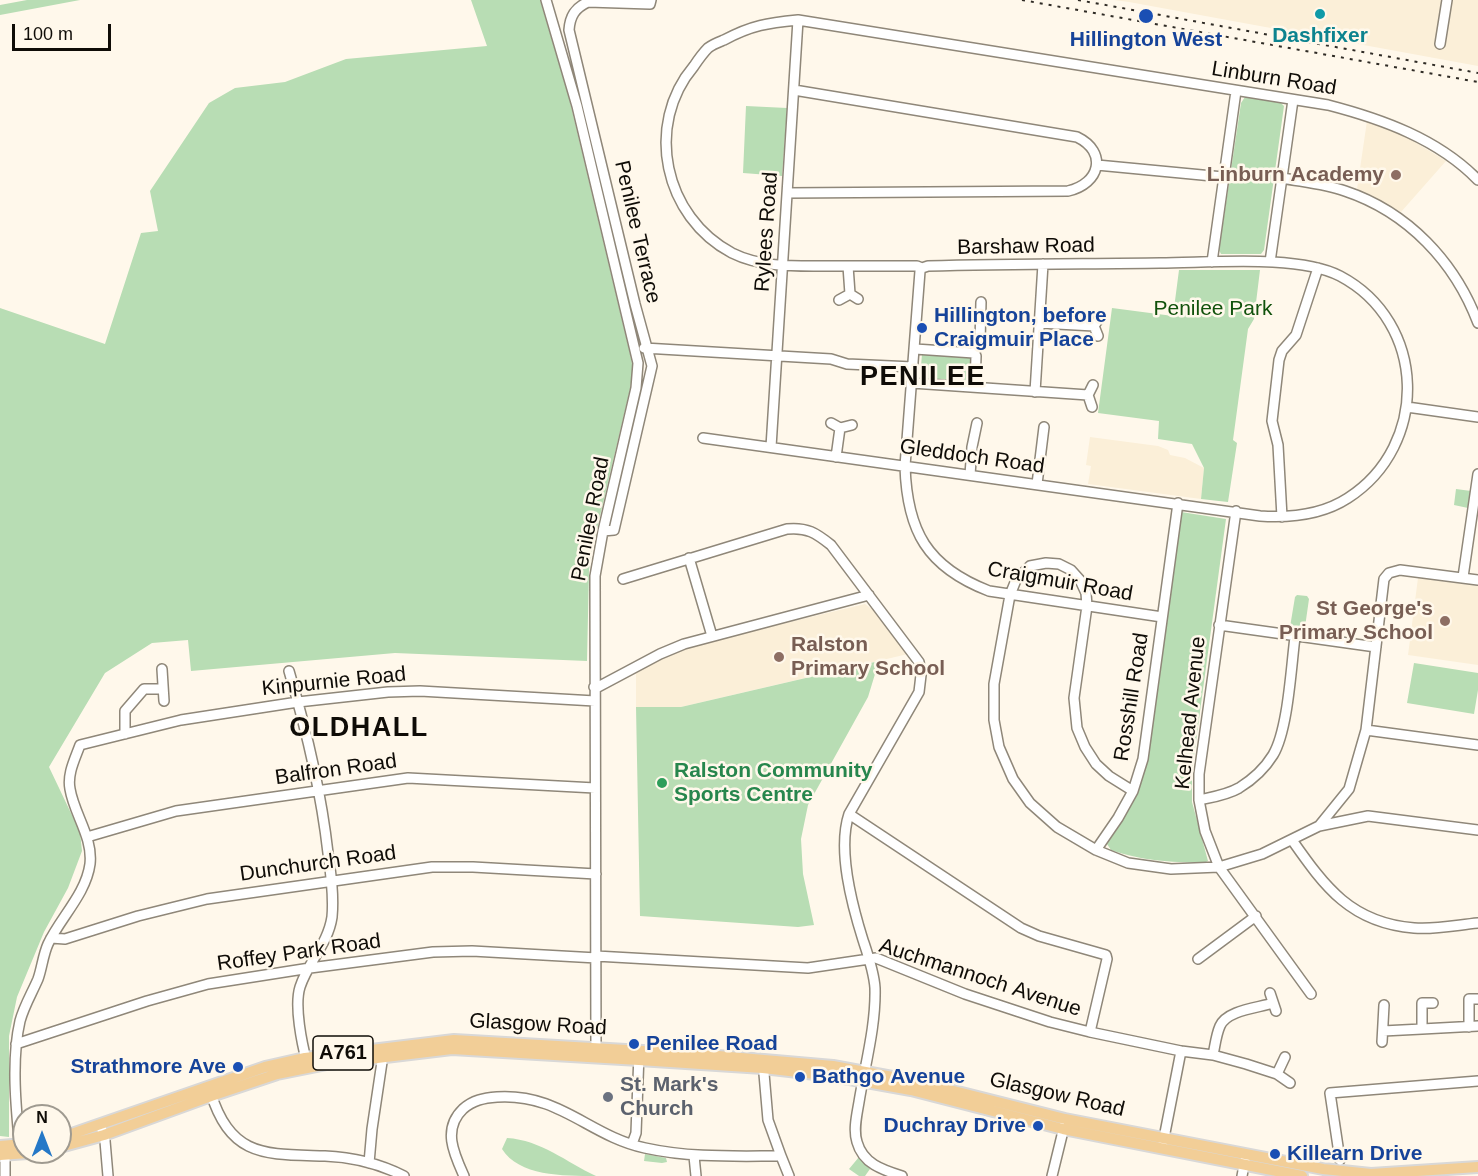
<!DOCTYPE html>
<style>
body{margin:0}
#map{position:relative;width:1478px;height:1176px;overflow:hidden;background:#fff8eb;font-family:Helvetica,sans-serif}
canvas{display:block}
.north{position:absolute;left:12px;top:1104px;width:60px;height:60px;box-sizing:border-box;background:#fff8eb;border:2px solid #9f9a90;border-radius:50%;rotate:0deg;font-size:16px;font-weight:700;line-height:24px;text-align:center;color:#0f0c07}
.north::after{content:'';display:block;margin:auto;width:21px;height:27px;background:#2578c7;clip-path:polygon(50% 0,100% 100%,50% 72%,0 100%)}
.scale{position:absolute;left:12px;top:24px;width:99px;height:27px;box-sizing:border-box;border:3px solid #0f0c07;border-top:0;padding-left:8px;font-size:18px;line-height:21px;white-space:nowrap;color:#0f0c07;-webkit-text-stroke:4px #fff8eb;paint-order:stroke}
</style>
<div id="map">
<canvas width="1478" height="1176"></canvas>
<div class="north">N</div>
<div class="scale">100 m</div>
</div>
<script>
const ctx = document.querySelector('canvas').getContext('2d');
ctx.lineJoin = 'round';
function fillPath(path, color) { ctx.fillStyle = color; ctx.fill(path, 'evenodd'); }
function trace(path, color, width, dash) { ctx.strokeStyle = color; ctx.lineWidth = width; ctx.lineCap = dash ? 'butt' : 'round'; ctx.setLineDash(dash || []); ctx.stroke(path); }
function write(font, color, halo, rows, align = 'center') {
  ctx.font = font + ' Helvetica,sans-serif'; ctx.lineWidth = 5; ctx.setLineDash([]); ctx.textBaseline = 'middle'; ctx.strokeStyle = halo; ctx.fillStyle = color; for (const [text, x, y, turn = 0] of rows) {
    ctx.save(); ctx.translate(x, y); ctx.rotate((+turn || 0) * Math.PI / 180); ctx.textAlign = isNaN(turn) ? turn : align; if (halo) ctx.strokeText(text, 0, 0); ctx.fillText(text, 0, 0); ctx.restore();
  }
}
fillPath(new Path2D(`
 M1114,0h364v66l-349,-64z
 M1367,121l33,12 46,28 -45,51 -44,-23z
 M1090,437l68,9 10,4 2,5 15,3 19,10 -3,31 -113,-15 3,-18 -5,-1z
 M1418,578l60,8v79l-70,-10z
 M865,604l8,6 35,44 -227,53h-45v-35l21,-11 45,-18z`), '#fbefd8');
fillPath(new Path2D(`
 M27,0h53l-80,15v-10z
 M471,0h69l29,98 61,256 3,15 -3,20 -38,161 -3,20 -2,91 -192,-8 -204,18 -3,-31 -36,3 -47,30 -56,94 31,65 2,19 -14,37 -24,44 -27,65 -8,39v101l-9,-1v-828l105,36 36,-111 17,-2 -8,-40 59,-88 26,-15 50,-6 61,-23 141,-13z
 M1245,97l36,6 3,3 -20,144 -3,4h-40l-2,-4 22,-147z
 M746,106l41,2 -5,68 -39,-3z
 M1179,270h81l-6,49 -6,10 -15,111 4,3 -9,59 -27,-3 3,-31 -12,-24 -34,-5 1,-18 -61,-8 14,-105 61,8z
 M922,354l49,3 -2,25 -49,-3z
 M1456,489l15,2 -3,17 -14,-3z
 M1181,512l45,7 -34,252v31l16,59 -5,2c-35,-1 -59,-2 -92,-13l-4,-6c21,-29 30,-49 40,-84z
 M1297,595l10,1 2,3 -5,35 -15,-1 6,-36z
 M879,661l-11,36 -60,108 -7,34 2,35 11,51 -16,2 -158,-11 -4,-209h45z
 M1414,663l64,10v17l-4,24 -67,-11z
 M507,1138c34,2 59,24 89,38 -34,0 -77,0 -94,-27z
 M645,1154l21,4 1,4 -5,1 -18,-2z
 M859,1157l11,12 -5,7h-6l-10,-7z`), '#b8ddb4');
const minor = new Path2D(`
 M546,0l31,106 61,257 -2,25 -33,143 -8,45 1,479
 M1440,44l7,-44
 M1097,165l126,12
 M1282,178c21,4 43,6 63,13 63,21 110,71 133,132
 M787,193l281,-2c32,-7 40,-39 9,-54l-283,-47
 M1212,262l24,-171
 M1270,262l23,-162
 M848,266l2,28
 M922,268l-2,3 -15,195c2,65 22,101 84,125l173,26
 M839,300l11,-6 8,5
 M1039,323l55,3
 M1098,336l-4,-10 6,-9
 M644,348l187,11 16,5 66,3
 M915,349l59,4
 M974,353l6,-10 1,-41
 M974,353l2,3 -1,31
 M912,383l176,12
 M1035,392l8,-128
 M1092,407l-4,-12 5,-10
 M1407,407l71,10
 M831,423l9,5 12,-3
 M703,438l557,78c30,2 62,-1 88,-18 82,-53 79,-176 -8,-222 -42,-22 -132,-13 -180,-13 -77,1 -154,1 -232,3l-6,2 -5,-2c-29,0 -58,0 -87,0 -33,0 -68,2 -98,-13 -68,-36 -88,-128 -38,-187 4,-6 9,-13 14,-18 5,-4 11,-6 16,-8 28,-15 44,-17 74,-20l530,85c54,14 110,34 150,75
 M771,447l27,-427
 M836,457l4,-29
 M970,475l2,-28 5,-24
 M1037,484l7,-57
 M1236,511l-37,263v26l6,31 14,36 92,127
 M1282,517l-4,-72 -6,-24 7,-61 3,-9 14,-16 22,-67
 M603,531l11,-1 38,-164 -17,-62 -66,-274c1,-14 6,-22 19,-28l62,2 1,-4
 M689,558l23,78
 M1463,577l15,-103
 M623,579l164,-50c20,-2 29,4 44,16l88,117 2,13 -2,17 -70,122c-12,36 3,91 14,126 5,15 11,32 12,48 1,38 -10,77 -16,114 -2,12 -6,28 -2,40 6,22 26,28 45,34
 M1219,625l157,22
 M162,669l2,32
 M289,671c18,61 32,120 39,182 3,21 6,43 4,64 -4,27 -24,45 -32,70 -6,19 2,57 7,76
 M594,687h4l62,-33 24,-10 185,-49
 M1366,730l112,15
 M125,734v-23l19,-22h19
 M1133,791l-24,-15 -13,-12 -11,-17 -8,-19 -3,-30 13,-92 -1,-13 -6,-13 -9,-10 -12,-6 -13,-1 -16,3 -14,14 -6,15 -16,89v36l5,27 14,32 17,24 27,24 39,23 32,13 43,6 48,-2 43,-13 57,-28 30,-37 17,-59 18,-151 5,-6 11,-3 78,10
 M1199,800c14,-3 28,-5 40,-12 13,-8 26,-20 34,-33 15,-25 18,-87 22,-118
 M849,814l172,114 18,8 67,19 1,4 -17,73
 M1319,826l49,-10 110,14
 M87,837l89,-26 232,-33 187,10
 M1292,840c33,47 59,83 122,88 20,2 43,-3 64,-5
 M1096,850l22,-32 15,-27 10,-32 35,-256
 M51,938l14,1 73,-23 69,-17 225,-32h41l123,7
 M596,956l212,12 68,-10 89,36 85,28 40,10 91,19 32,4 33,9 31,10 13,9
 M1198,959l58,-43
 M1270,993l6,18
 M1433,1003h-11v26l56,-3
 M1469,1027v-28h9
 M1383,1031l39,-2
 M1382,1042l2,-37
 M16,1044l131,-43 61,-17 102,-16 123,-16 39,-1 125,7
 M1213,1055c2,-9 3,-20 7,-29 7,-16 38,-18 53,-23
 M1277,1074l8,-17
 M210,1091c21,67 54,63 115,65 27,1 55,8 79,20
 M102,1130l3,11 3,35
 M1163,1143l18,-92
 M632,1144l4,-11 3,-79
 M20,1149c-4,-40 -9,-89 0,-128 4,-15 12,-28 18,-42 4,-11 5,-24 10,-35 12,-26 38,-50 42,-80 3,-27 -16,-50 -20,-75 -3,-15 5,-30 10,-44l101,-25 117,-18 90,-10 32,-1 175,10
 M694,1156l2,20
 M781,1156l8,20
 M1340,1160l-10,-67 148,-12
 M369,1163l3,-34 10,-67 -1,-10
 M5,1176v-28
 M464,1176c-10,-22 -22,-47 -1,-67 10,-9 21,-11 34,-12 63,-4 92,39 148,51 45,10 90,8 136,8l-13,-36 -5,-58
 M1052,1176l13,-53
 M1242,1176l3,-16`);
const major = new Path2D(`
 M60,1138l205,-71 40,-9 149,-18 241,14 138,12 81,15 151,38 258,50 48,5 107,-7
 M0,1146l24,-2
 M60,1147l44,-12 107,-39 66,-22 50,-10 125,-15 187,11 124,8 70,8 78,14 152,39 239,47
 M0,1155l42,-3`);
trace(minor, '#8f8779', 12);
trace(major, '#d9d8d7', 14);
trace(minor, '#fff', 9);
trace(major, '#f2ce97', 10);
trace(new Path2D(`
 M1022,0l456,82
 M1078,0l400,73`), '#2f2b25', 2, [3, 6]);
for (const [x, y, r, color] of [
 [1320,14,6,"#0f9aa8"],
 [1146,16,8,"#1a4fb4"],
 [1396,175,6,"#8d6e63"],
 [922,328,6,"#1a4fb4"],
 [1445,621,6,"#8d6e63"],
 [779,657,6,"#8d6e63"],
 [662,783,6,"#2e9e5b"],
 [634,1044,6,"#1a4fb4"],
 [238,1067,6,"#1a4fb4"],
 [800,1077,6,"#1a4fb4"],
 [608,1097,6,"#6b7280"],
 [1038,1126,6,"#1a4fb4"],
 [1275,1154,6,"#1a4fb4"]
]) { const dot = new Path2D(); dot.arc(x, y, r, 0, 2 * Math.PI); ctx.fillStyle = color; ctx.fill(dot); trace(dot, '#fff8eb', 2); }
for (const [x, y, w] of [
 [343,1053,60]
]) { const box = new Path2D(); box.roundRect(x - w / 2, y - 17, w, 34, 4.5); ctx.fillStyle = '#fff8eb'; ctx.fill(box); trace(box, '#0f0c07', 1.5); }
write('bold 20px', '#0f0c07', null, [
 ["A761",343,1053]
]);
write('bold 21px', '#0d838f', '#fff8eb', [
 ["Dashfixer",1320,36]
]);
write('bold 21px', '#164399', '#fff8eb', [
 ["Hillington West",1146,40,"center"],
 ["Hillington, before",934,316],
 ["Craigmuir Place",934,340],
 ["Penilee Road",646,1044],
 ["Strathmore Ave",226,1067,"right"],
 ["Bathgo Avenue",812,1077],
 ["Duchray Drive",1026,1126,"right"],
 ["Killearn Drive",1287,1154]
], 'left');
write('21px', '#0f0c07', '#fff8eb', [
 ["Linburn Road",1274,79,9],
 ["Penilee Terrace",637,232,77],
 ["Rylees Road",767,232,-86],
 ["Barshaw Road",1026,247,-1],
 ["Gleddoch Road",972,457,8],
 ["Penilee Road",591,519,-79],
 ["Craigmuir Road",1060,582,10],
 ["Kinpurnie Road",334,682,-6],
 ["Rosshill Road",1132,697,-81],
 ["Kelhead Avenue",1191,713,-84],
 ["Balfron Road",336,770,-8],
 ["Dunchurch Road",318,864,-8],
 ["Roffey Park Road",299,953,-8],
 ["Auchmannoch Avenue",980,978,18],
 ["Glasgow Road",538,1025,3],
 ["Glasgow Road",1057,1095,13]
]);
write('bold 21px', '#785e54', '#fff8eb', [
 ["Linburn Academy",1384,175],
 ["St George's",1433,609],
 ["Primary School",1433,633],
 ["Ralston",791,645,"left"],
 ["Primary School",791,669,"left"]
], 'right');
write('21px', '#11520c', '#fff8eb', [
 ["Penilee Park",1213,309]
]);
write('bold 21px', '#27864d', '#fff8eb', [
 ["Ralston Community",674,771],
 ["Sports Centre",674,795]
], 'left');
write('bold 21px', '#5b616d', '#fff8eb', [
 ["St. Mark's",620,1085],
 ["Church",620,1109]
], 'left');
ctx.letterSpacing = '1.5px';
write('bold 27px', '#0f0c07', '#fff8eb', [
 ["PENILEE",923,378],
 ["OLDHALL",359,729]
]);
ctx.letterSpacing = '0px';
</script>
